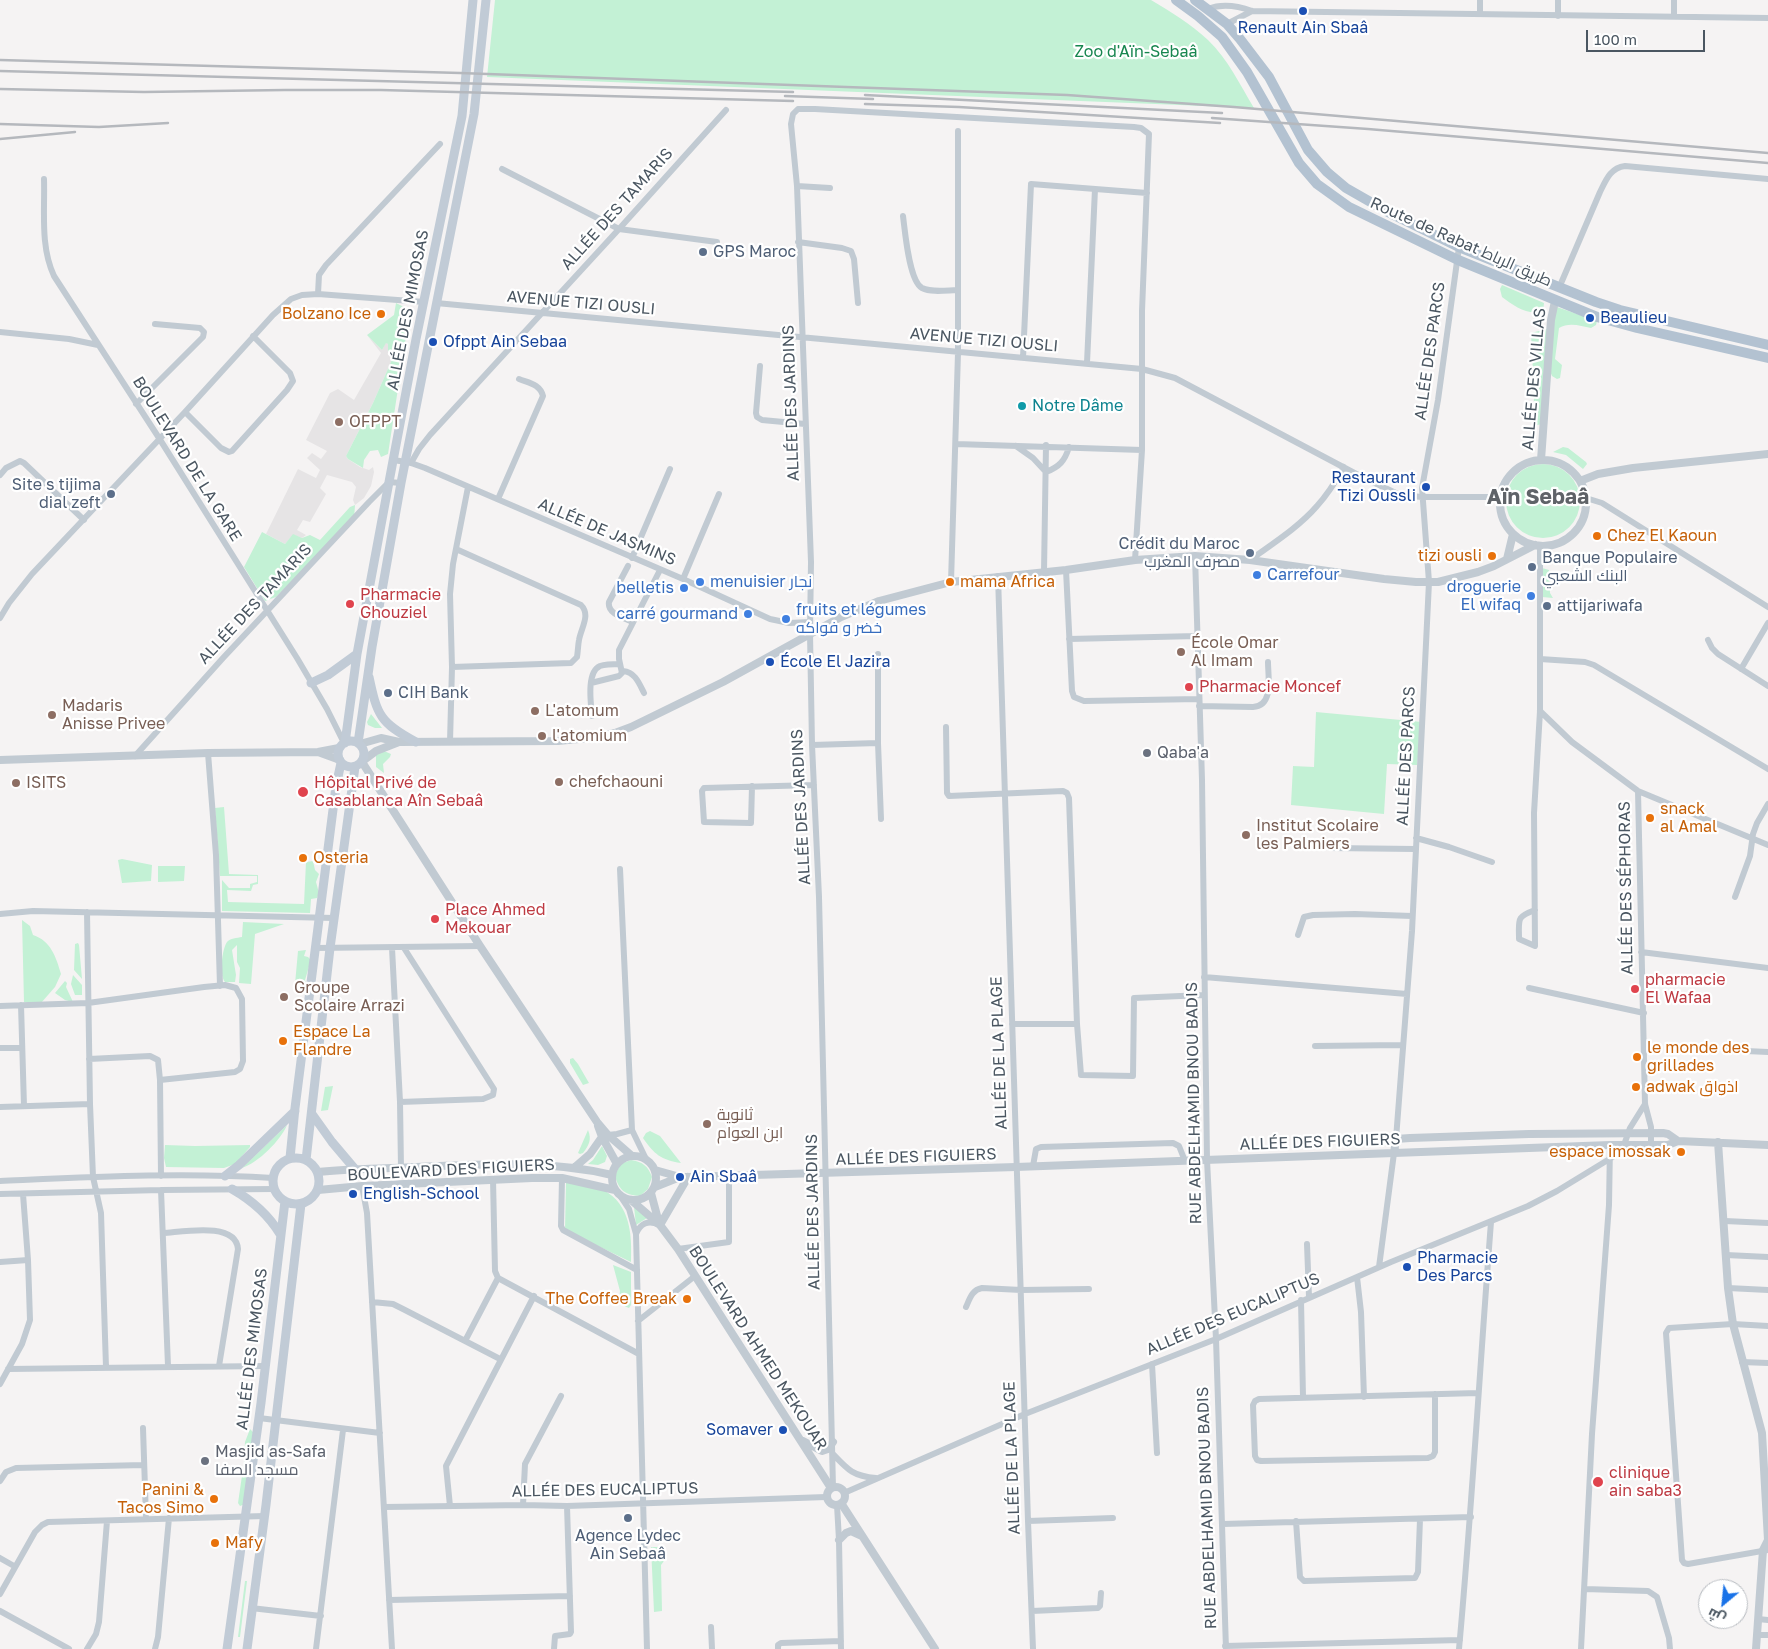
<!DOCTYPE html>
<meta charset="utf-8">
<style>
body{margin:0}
#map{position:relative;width:1768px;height:1649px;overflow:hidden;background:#f5f3f3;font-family:"Golos Text",Cairo,sans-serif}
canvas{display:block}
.north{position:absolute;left:1698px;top:1579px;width:50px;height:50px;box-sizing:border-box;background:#fff;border:1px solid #b7bbc0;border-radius:50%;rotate:208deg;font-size:14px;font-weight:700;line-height:20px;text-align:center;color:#4a5661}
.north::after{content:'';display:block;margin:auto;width:18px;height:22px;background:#1a73e8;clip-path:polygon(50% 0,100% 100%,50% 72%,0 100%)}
.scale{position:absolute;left:1586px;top:30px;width:119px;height:22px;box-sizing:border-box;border:2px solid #4a5661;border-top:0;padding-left:6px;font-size:15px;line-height:18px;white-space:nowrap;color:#4a5661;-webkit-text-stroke:4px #fff;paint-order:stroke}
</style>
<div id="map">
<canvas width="1768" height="1649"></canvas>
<div class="north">ش</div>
<div class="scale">100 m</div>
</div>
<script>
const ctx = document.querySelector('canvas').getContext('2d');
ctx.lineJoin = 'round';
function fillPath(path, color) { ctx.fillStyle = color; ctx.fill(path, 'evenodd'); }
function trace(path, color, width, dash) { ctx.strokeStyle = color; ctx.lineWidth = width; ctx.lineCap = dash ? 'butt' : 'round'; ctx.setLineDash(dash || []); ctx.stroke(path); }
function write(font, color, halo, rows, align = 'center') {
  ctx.font = font + ' "Golos Text",Cairo,sans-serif'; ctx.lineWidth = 4.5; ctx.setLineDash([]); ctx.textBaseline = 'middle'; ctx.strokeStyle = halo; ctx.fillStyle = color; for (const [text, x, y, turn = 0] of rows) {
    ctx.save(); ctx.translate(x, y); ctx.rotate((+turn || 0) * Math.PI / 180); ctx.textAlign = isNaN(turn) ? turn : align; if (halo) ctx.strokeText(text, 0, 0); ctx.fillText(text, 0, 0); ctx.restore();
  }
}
fillPath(new Path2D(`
 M367,335l15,15 4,-8 2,2 2,7 4,4 -21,48 -27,53 2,3 12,8 9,3 4,-3 1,5 -3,14 -7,12 -9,7 -2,-5 3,-13 -4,-5 -25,-7 -7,13 6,6 -16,28 -7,-2 -6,10 9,5 -4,3 -9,-3 -8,9 -19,-10 32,-65 18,9 4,-8 -13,-12 5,-5 9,6 6,-8 -21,-11 24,-47 8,-4 16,11 27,-47z`), '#e6e4e5');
fillPath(new Path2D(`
 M495,0h656c20,12 40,24 57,40 20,19 32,45 46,68l-767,-31z
 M1502,285l42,18 -1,8c-15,5 -29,-5 -41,-14l-2,-8z
 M396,303l14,7 -22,144 -7,3 -3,-7 -8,1 -6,9 -1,8 -15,-9 -2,-3 27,-53 21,-48 -6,-4v-7l-2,-1 -4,7 -15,-15 27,-20z
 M1557,307l40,14 -1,4 -5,3c-10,-2 -22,-6 -32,0l-4,31 7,6 -2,13 -3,1 -5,-3 -2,-5 3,-51z
 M1547,329l-5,95 -9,2 1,-31 -3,-62z
 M1563,447l5,1 18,14 1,2 -4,5 -17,-14 -13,-3z
 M1506 501a37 37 0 1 1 74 0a37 37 0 1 1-74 0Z
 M355,505l-1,14 -78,78 -11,4 -21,-34 18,-35 23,12 8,-10 9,4 8,-3 10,5 30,-33z
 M1542,568l7,2 1,23 3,5 -11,-1z
 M1316,712l106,10 -5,43 -30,-1 -3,50 -93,-9 2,-39 21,1z
 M371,714l11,14h-7l-7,-3 -1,-3z
 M384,751l7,3 -1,3 -7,7 1,9 -8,-6v-12z
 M224,807l5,67 29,1v9l-5,1 -2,6 -24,-1 1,12 76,2 2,-42 7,-1 2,9 4,4 -3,8 3,11 -2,5 -6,1 -1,14 -88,-2v-31l7,8h21v-4l7,-2v-6h-37l-5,-68z
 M122,859l30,6 -1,16 -29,2 -4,-23z
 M158,866h27l-1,15 -26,1z
 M22,920l8,6 3,9c18,6 23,22 28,39l-6,13 -14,16 -17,-1z
 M243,922l41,2 -29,10 -4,50 -12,-1 1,-15 -3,-6v-17l-5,5 4,25 -1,7h-10c-6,-7 -3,-33 2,-40 3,-4 10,-4 15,-5z
 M78,943l1,2 3,34 -8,-9 1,-26z
 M306,950l-2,6 4,1 3,3 -6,20 2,6 -5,3h-2v-6l-5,1 3,-33z
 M73,975l9,10v10h-7l-4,-11z
 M65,981l2,2 -1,4 7,15 -8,-2 -10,-7z
 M573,1058l5,6 11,19 -6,2 -13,-22v-4z
 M333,1086l-5,24 -7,1 4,-24z
 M287,1125c-6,15 -29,38 -45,43z
 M588,1130c4,10 1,15 -5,23l-3,1 -2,-1z
 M650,1131l10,5 21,27c-20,-3 -27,-9 -38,-25l3,-5z
 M165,1145l30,1 55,-1v2l-15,17 -11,4 -58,-1 -2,-9z
 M602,1146l5,10 -2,6 -7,3 -10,-1 5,-4z
 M631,1160c12,2 17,6 21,17l-4,12 -8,7c-15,-1 -21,-6 -25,-20l5,-12z
 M573,1182c9,2 21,4 30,8 28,14 29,46 28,72l-66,-32 1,-47z
 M634,1207l13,11 -11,7z
 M613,1265l18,7v33l-2,3 -5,-2 -5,-5 1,-10z
 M250,1429l3,3 -8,72 -5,2 -2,-3 6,-41 1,-20z
 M651,1547h11l2,14 -3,4 1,46 -8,1z
 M245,1581h2l-7,56h-2z`), '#c3f1d5');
trace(new Path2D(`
 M1674,0v16
 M1208,9c15,-6 30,-3 44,2l516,7
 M1480,14v-14
 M1558,16v-16
 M1227,24l25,-13
 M502,169l117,60 98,13
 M44,179c1,32 -4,67 10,97l105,162 138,220 30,51 17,34
 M797,186l33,2
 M903,216c2,15 6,65 19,72 10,5 26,2 36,2
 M798,242l44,6 9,3 3,8 4,44
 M1559,288l41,-96c6,-12 10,-24 25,-26l143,13
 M318,294l1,-19 7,-10 114,-121
 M436,303l706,66 33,9 187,99 38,18 22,2h78
 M0,332l69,7 29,6
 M1023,358l8,-174 116,9
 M1087,363l8,-174
 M760,366l-4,47 1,4 5,3 43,4
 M136,404l67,-67 1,-5 -4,-4 -45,-4
 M185,412l36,36 8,4 3,-1 55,-61 6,-9 -3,-8 -37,-37
 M956,444l186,6
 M1016,446l17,12 13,14c13,-5 19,-11 23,-25
 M394,460l17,3 14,5 258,111 87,40 19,4 21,-1
 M411,463l8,-14 11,-14 189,-206 107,-119
 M0,475l6,-7 14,-7 4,2 60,57
 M1586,498l16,5 166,104
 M498,499l45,-103c-3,-12 -14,-13 -24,-17
 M1195,556l7,224 5,380 9,179 10,310
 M632,558l38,-89
 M1250,560c22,-16 49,-33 67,-54 11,-12 19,-25 27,-39
 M628,566l-19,36c-2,12 15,16 24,20
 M1066,570l6,121 2,6 10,4 115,-2
 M1044,572l2,-127
 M998,576l30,945 5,128
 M683,579l36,-85
 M951,582l7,-229v-222
 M0,618l9,-15 23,-29 153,-162 88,-97 18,-16 11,-4 16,-1 106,8
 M1069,639l128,-3
 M1708,640l4,8 6,6 50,32
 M878,654v89l3,76
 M1540,659l45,3 9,3 174,104
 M452,667l119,-4 6,-6c1,-6 1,-12 2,-17 2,-12 12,-25 2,-35l-125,-56
 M1741,669l27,-46
 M623,671c12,1 16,12 21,22
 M591,683l28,-7 3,-3 -3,-14v-9l41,-80
 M1199,706l54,1c21,-1 15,-30 15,-45
 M1540,711l32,31 66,49 130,54
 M592,716c-1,-12 -6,-44 8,-50 6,-2 14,-2 20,-2
 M946,727l1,66 2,3 114,-5 4,2 2,5 8,226 4,51 52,1 1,-78 70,-3
 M450,742l2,-75 -2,-73 3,-30 15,-77
 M812,745l66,-2
 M208,753l8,102 4,131
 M135,756l88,-98 146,-156 20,-20 12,1
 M752,786l-1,37 -47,-1 -2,-31 2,-3 110,-3
 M1638,791l7,313 6,23v18
 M1416,838l33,9 43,15
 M1330,848l85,1
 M620,869l12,261 14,29
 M1735,897l15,-41 3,-22 4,-11 11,-19
 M1535,910c-19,7 -16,9 -16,29l16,7 -1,-133 6,-102v-165
 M87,912l3,192 3,73 8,36 5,154
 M0,914l33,-3 301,7
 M1298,935l6,-18 9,-2 42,-1 57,2
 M315,948l165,-2
 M392,948l8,154 1,66
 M1641,952l127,16
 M1204,977l203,17
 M1529,988l115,25
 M21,1005l3,101
 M0,1006l88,-3 116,-16 21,-2 11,3 6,11 1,62 -3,8 -5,3 -75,8
 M1012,1024h65
 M1315,1046l87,-1
 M0,1048h22
 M1724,1050l44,2
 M89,1059l61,-3 8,4 2,20 1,96
 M400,1102l83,-3 10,-4 1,-6 -90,-141
 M0,1107l90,-3
 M608,1135l9,-1 15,-4
 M1396,1139l16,-208 17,-349 -7,-94 16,-88 21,-153
 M1033,1166l3,-17 5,-2 132,-4 6,3 6,15
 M562,1178l-1,48 2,4 74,40
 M493,1179l2,92 3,7 141,76
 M0,1181c91,-4 182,-9 273,-3
 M362,1186l5,27 25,436
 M161,1190l7,176
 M0,1194l161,-4 113,-1
 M621,1197l8,12 7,25 11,415
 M1725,1221l43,2
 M163,1233c19,-1 73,-12 75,16l-19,117
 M636,1234c4,-10 12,-15 23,-9
 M1307,1244l2,53
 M678,1249l51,-7v-67
 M1726,1255l42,2
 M0,1262l28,-2
 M1379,1267l15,-114
 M1357,1277l4,35 3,85
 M1728,1288l40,2
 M1301,1300l2,97
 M372,1302l21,2 10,5 97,50
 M966,1307c4,-9 6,-17 16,-19l39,2 68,-1
 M638,1321l57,-45
 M1768,1326l-35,-2 -64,4 -3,5 16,227 2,3 4,1 80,-14
 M465,1341l33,-63
 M1742,1362l26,1
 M1152,1364l5,89
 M8,1369l257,-3
 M0,1384l22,-40 8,-24 -2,-60 -5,-66
 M1435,1394v58l-2,4 -5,2 -167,3 -4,-1 -2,-4 -2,-51 2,-4 4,-2 219,-6
 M259,1418l121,15
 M143,1428l3,90
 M833,1454c15,16 20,22 43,24
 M0,1481l6,-9 10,-4 128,-3
 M833,1487l-14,-590 -7,-152 -2,-112 1,-71 -14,-376 -6,-62 2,-10 5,-5h17l319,18 7,1 8,6 -7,177v139l-7,110
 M844,1493l181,-79 191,-75 175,-77 137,-56 29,-15 59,-36 8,-10 6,-17 15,-24
 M523,1505l2,-41 36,-68
 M837,1505l2,35 2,109
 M450,1506l-4,-40 88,-170
 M385,1507l138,-2 44,1 259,-9
 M1028,1521l85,-3
 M1296,1521l4,56 4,4 111,-3 3,-6 2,-53
 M1223,1524l248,-7
 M0,1558l14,8
 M1585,1589l63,2 9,6 12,41 1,11
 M0,1594l35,-62 7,-7 6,-3 217,-6
 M389,1600l181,-4
 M251,1608l70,8
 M0,1611l69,38
 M1032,1611l66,-3 2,-2 1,-13
 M1758,1619l10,1
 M711,1627l1,22
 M1757,1635h11
 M1225,1646l235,-6
 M87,1649l9,-15 3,-12 8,-101
 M155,1649l3,-12 11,-119
 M316,1649l27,-219
 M554,1649l1,-13 15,-2 1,-2 -4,-126
 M778,1649v-4l3,-2 60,-2
 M1459,1649c13,-142 21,-285 32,-427
 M1581,1649l11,-215 17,-229 1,-60`), '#c1cad2', 6);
trace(new Path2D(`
 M1541,460l10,-140 4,-19
 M1500 503a43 43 0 1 1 86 0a43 43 0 1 1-86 0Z
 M1580,481l18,-7 35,-6 135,-14
 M1507,559l6,-25
 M360,744l21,-6 18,4
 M318,752l22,8
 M0,760l208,-7 110,-1 21,-4
 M364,760l12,-9 23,-9 159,-1 31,-3 26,-5 16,-6 92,-45 118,-65 38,-16 72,-19 115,-12 69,-10 60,-4 55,4 134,19 32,3h22l40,-10 16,-6 41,-21
 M362,762l118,184 117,176 11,13 24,21
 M598,1126l4,11 15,27
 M1718,1142l10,146 5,36 29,109 6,107
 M1394,1153l2,-14 14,-1 119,-4 134,-1 5,1 10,7
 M612 1178a22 22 0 1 1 44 0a22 22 0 1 1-44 0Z
 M575,1167l15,-13 12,-17
 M655,1170l25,7h8l328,-10 594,-22h58l10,-4 90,4
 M318,1172c33,-4 66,-3 99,-5 66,-3 131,-7 195,8
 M655,1187l25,-10
 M318,1190l44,-4 170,-8h30l53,12
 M651,1193l8,30
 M631,1200l29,25 18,24 153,239
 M660,1225l28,-48
 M803,1441l19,10 6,-2 5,-7
 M827 1496a9 9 0 1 1 18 0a9 9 0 1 1-18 0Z
 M841,1503l94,146
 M839,1540l7,-7 5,-2 11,5
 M1756,1649l7,-99 5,-10`), '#c1cad2', 8);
trace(new Path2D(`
 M369,677c8,38 11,46 47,65
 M311,683l17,-8 29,-21
 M338 754a13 13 0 1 1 26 0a13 13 0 1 1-26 0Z
 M345,743l12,-89 32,-172 27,-143 46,-223 11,-116
 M358,743l14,-96 29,-164 73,-369 12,-114
 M312,1114l20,28 22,26
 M273 1181a23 23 0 1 1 46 0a23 23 0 1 1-46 0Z
 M290,1158l5,-50 41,-322 5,-23
 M306,1160l24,-212 25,-181
 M225,1176l14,-11 56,-54
 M232,1189c21,12 36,25 48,45
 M227,1649l34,-246 24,-202
 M247,1649l19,-144 35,-301`), '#c1cbd6', 9);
trace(new Path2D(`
 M1176,0l22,16 24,21 25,35 52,91 18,21 32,23 109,53 139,57 40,11 131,30
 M1195,0l32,24 13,15 29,38 39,73 19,22 19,16 42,24 71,35 137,55 24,8 148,35`), '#b3c2d1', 10);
trace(new Path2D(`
 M0,60l460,13 607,22 167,12 534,46
 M0,71l793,21
 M0,89l144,3 141,-2h96l412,11
 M865,95l357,18
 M785,96l88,3
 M865,104l94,3 261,16
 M1212,118l156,11 400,34
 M0,124l99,3 69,-4
 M0,139l75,-7`), '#b5b8bd', 2.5);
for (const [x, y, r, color] of [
 [1303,11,5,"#1a4fb4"],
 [703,252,5,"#5c6f8a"],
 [381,314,5,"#e8710a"],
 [1590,318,5,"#1a4fb4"],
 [433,342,5,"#1a4fb4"],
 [1022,406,5,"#0f9aa8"],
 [339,422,5,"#8d6e63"],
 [1426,487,5,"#1a4fb4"],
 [111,494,5,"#5c6f8a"],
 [1597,536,5,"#e8710a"],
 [1250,553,5,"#5c6f8a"],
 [1492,556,5,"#e8710a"],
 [1532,567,5,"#5c6f8a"],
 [1257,575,5,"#3f7fe0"],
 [700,582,5,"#3f7fe0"],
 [950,582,5,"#e8710a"],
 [684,588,5,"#3f7fe0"],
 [1531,596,5,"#3f7fe0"],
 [350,604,5,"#e0444e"],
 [1547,606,5,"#5c6f8a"],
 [748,614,5,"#3f7fe0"],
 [786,619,5,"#3f7fe0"],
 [1181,652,5,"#8d6e63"],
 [770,662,5,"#1a4fb4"],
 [1189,687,5,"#e0444e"],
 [388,693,5,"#5c6f8a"],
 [535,711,5,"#8d6e63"],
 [52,715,5,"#8d6e63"],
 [542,736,5,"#8d6e63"],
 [1147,753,5,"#6b7280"],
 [559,782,5,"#8d6e63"],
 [16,783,5,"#8d6e63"],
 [303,792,6,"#e0444e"],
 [1650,818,5,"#e8710a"],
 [1246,835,5,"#8d6e63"],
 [303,858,5,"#e8710a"],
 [435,919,5,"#e0444e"],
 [1635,989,5,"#e0444e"],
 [284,997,5,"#8d6e63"],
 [283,1041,5,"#e8710a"],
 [1637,1057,5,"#e8710a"],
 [1636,1087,5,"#e8710a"],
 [707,1124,5,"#8d6e63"],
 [1681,1152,5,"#e8710a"],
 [680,1177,5,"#1a4fb4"],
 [353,1194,5,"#1a4fb4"],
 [1407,1267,5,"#1a4fb4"],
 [687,1299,5,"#e8710a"],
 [783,1430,5,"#1a4fb4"],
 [205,1461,5,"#6b7280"],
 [1598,1482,6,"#e0444e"],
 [214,1499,5,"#e8710a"],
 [628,1518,5,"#5c6f8a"],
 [215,1543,5,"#e8710a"]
]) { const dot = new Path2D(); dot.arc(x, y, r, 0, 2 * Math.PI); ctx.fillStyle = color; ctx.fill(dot); trace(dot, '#fff', 2); }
write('16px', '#164399', '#fff', [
 ["Renault Ain Sbaâ",1303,28,"center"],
 ["Beaulieu",1600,318],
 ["Ofppt Ain Sebaa",443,342],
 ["Restaurant",1416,478,"right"],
 ["Tizi Oussli",1416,496,"right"],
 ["École El Jazira",780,662],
 ["Ain Sbaâ",690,1177],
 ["English-School",363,1194],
 ["Pharmacie",1417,1258],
 ["Des Parcs",1417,1276],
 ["Somaver",773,1430,"right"]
], 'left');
write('16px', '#17864f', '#fff', [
 ["Zoo d'Aïn-Sebaâ",1136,52]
]);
write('16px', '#4a5661', '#fff', [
 ["ALLÉE DES TAMARIS",617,209,-48],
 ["Route de Rabat طريق الرباط",1461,242,24],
 ["AVENUE TIZI OUSLI",581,303,5],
 ["ALLÉE DES MIMOSAS",408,310,-79],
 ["AVENUE TIZI OUSLI",984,340,5],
 ["ALLÉE DES PARCS",1430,351,-82],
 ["ALLÉE DES VILLAS",1534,379,-85],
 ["ALLÉE DES JARDINS",791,403,-92],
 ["BOULEVARD DE LA GARE",187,459,58],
 ["ALLÉE DE JASMINS",607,532,23],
 ["ALLÉE DES TAMARIS",255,604,-47],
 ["ALLÉE DES PARCS",1406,756,-87],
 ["ALLÉE DES JARDINS",801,807,-93],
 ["ALLÉE DES SÉPHORAS",1626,888,-91],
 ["ALLÉE DE LA PLAGE",999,1053,-92],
 ["RUE ABDELHAMID BNOU BADIS",1194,1103,-91],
 ["ALLÉE DES FIGUIERS",1320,1142,-2],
 ["ALLÉE DES FIGUIERS",916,1157,-2],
 ["BOULEVARD DES FIGUIERS",451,1170,-3],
 ["ALLÉE DES JARDINS",813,1212,-91],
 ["ALLÉE DES EUCALIPTUS",1233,1314,-23],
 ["BOULEVARD AHMED MEKOUAR",758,1348,57],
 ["ALLÉE DES MIMOSAS",252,1349,-83],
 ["ALLÉE DE LA PLAGE",1012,1458,-92],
 ["ALLÉE DES EUCALIPTUS",605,1490,-1],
 ["RUE ABDELHAMID BNOU BADIS",1207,1508,-92]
]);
write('16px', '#4e5e75', '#fff', [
 ["GPS Maroc",713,252],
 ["Site s tijima",101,485,"right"],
 ["dial zeft",101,503,"right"],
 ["Crédit du Maroc",1240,544,"right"],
 ["مصرف المغرب",1240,562,"right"],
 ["Banque Populaire",1542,558],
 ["البنك الشعبي",1542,576],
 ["attijariwafa",1557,606],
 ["CIH Bank",398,693],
 ["Agence Lydec",628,1536,"center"],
 ["Ain Sebaâ",628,1554,"center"]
], 'left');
write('16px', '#c56008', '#fff', [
 ["Bolzano Ice",371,314,"right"],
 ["Chez El Kaoun",1607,536],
 ["tizi ousli",1482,556,"right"],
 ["mama Africa",960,582],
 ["snack",1660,809],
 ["al Amal",1660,827],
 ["Osteria",313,858],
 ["Espace La",293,1032],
 ["Flandre",293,1050],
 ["le monde des",1647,1048],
 ["grillades",1647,1066],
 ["adwak اذواق",1646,1087],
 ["espace imossak",1671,1152,"right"],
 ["The Coffee Break",677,1299,"right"],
 ["Panini &",204,1490,"right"],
 ["Tacos Simo",204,1508,"right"],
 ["Mafy",225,1543]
], 'left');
write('16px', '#0d838f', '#fff', [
 ["Notre Dâme",1032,406]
], 'left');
write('16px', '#785e54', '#fff', [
 ["OFPPT",349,422],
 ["École Omar",1191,643],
 ["Al Imam",1191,661],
 ["Madaris",62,706],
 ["Anisse Privee",62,724],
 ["L'atomum",545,711],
 ["l'atomium",552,736],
 ["chefchaouni",569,782],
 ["ISITS",26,783],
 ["Institut Scolaire",1256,826],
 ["les Palmiers",1256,844],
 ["Groupe",294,988],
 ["Scolaire Arrazi",294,1006],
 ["ثانوية",717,1115],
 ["ابن العوام",717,1133]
], 'left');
write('16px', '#366cbe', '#fff', [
 ["Carrefour",1267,575],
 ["menuisier نجار",710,582],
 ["droguerie",1521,587,"right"],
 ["El wifaq",1521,605,"right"],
 ["belletis",674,588,"right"],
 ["fruits et légumes",796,610],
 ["خضر و فواكه",796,628],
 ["carré gourmand",738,614,"right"]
], 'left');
write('16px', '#be3a42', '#fff', [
 ["Pharmacie",360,595],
 ["Ghouziel",360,613],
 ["Pharmacie Moncef",1199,687],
 ["Hôpital Privé de",314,783],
 ["Casablanca Aîn Sebaâ",314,801],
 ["Place Ahmed",445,910],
 ["Mekouar",445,928],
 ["pharmacie",1645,980],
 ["El Wafaa",1645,998],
 ["clinique",1609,1473],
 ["ain saba3",1609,1491]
], 'left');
write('16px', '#5b616d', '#fff', [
 ["Qaba'a",1157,753],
 ["Masjid as-Safa",215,1452],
 ["مسجد الصفا",215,1470]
], 'left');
write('bold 21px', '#5f6368', '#fff', [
 ["Aïn Sebaâ",1538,497]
]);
</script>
